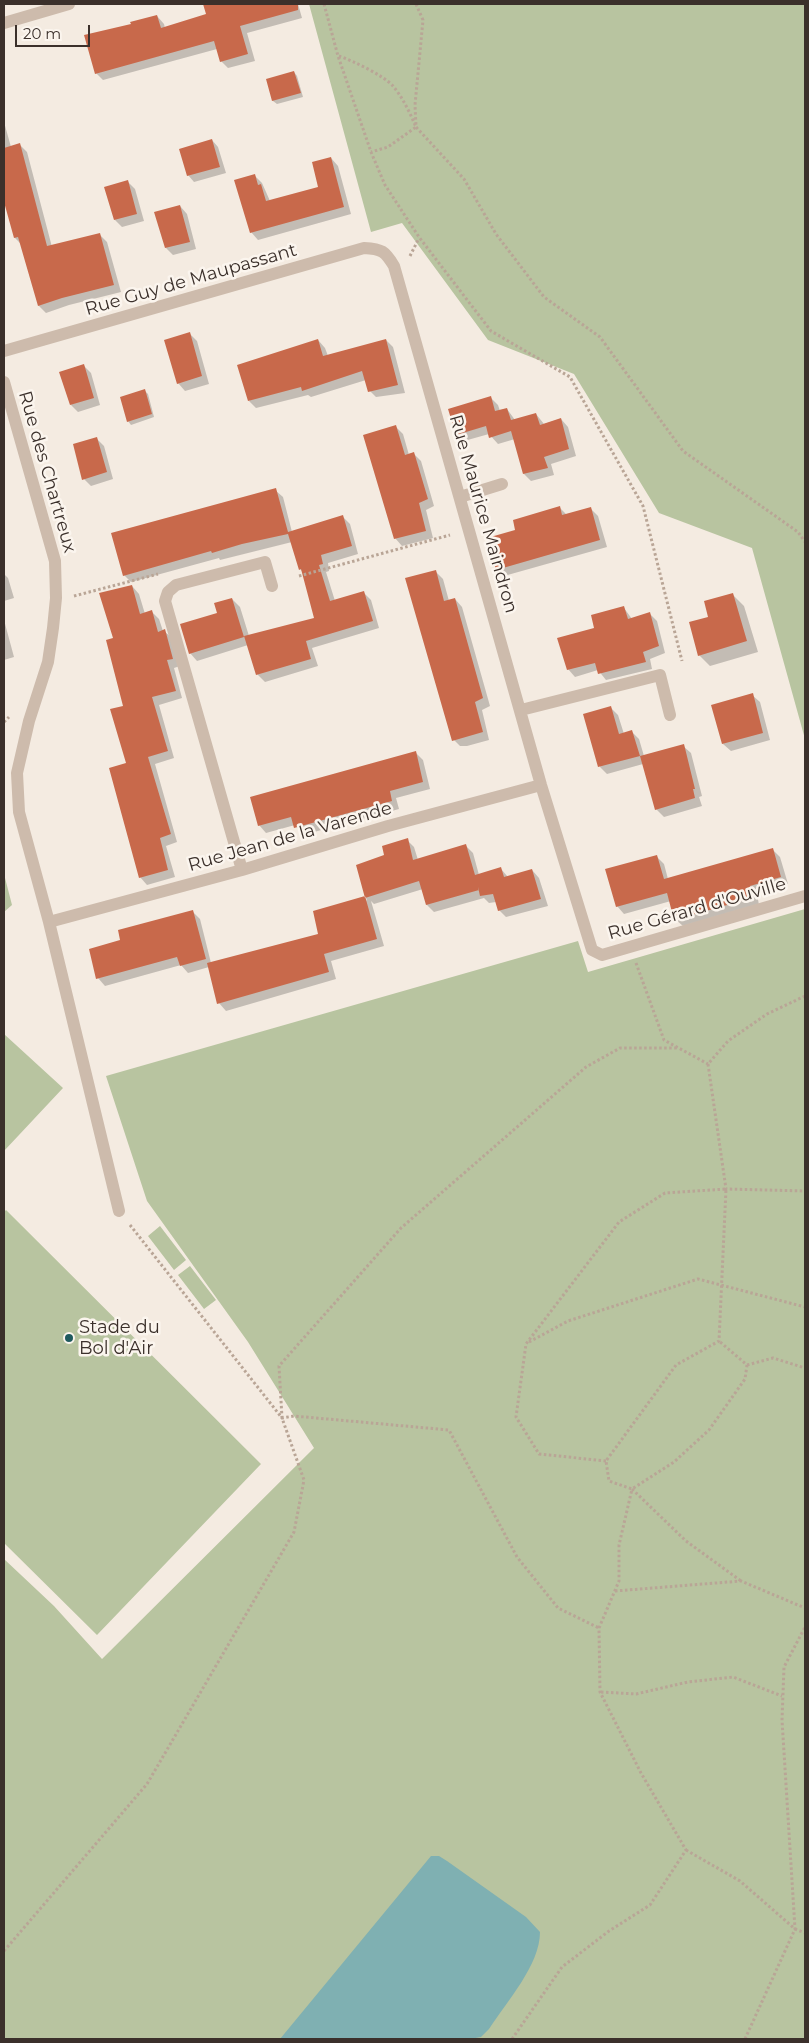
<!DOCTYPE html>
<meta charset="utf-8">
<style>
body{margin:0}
#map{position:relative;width:809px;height:2043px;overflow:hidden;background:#f4ebe1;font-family:Montserrat,sans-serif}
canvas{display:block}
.frame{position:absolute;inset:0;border:5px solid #3b302b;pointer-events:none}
.scale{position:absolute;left:15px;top:25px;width:75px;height:22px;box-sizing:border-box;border:2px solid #3b302b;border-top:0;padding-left:6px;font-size:15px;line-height:18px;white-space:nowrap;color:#3b302b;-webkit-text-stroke:4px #fbf5ee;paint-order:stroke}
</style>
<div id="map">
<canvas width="809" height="2043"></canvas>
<div class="frame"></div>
<div class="scale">20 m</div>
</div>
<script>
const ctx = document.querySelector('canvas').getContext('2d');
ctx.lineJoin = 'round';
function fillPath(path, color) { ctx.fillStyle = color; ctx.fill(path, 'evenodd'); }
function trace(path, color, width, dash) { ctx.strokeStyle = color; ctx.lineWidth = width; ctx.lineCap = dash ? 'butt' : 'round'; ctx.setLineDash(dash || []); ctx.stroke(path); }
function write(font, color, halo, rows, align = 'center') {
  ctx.font = font + ' Montserrat,sans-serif'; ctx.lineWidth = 5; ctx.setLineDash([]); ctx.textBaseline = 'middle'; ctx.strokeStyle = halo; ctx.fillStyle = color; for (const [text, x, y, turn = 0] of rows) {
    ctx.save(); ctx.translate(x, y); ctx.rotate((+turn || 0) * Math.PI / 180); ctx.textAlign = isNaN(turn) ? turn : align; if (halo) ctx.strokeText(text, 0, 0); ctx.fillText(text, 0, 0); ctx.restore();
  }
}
fillPath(new Path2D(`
 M309,4h496v735l-53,-191 -93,-35 -85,-139 -86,-34 -86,-117 -31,9z
 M4,874l8,31 -8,7z
 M805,909v1130h-801v-480l50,47 48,53 212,-211 -66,-106 -101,-141 -41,-125 472,-135 10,31z
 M4,1034l59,54 -59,63z
 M6,1210l255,254 -164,171 -93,-92v-331z
 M160,1226l26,34 -12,10 -26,-34z
 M190,1266l26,34 -12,9 -26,-34z`), '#b8c4a0');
fillPath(new Path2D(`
 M431,1856h8l8,5 79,56 14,15c0,33 -33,69 -51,97l-8,8 -11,2h-190z`), '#7fb0b2');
fillPath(new Path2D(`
 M214,4h84l4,14 -55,15 8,28 -27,7 -7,-7 -4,-12 -114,31 -7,-7 37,-48 24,-9 7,8 1,4 43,-13 -3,-9z
 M294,72l3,4 6,21 -26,7 -4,-3 -6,-21z
 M4,122l7,25 9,-2 7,7 25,95 48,-12 7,7 14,50 -52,13 -23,8 -7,-7 -18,-62 -6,-6 -11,-41z
 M212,140l6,7 8,26 -32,9 -6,-7z
 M331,158l7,8 13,48 -93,26 -7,-8 3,-57 8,8 8,18 50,-13z
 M127,181l8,8 9,32 -22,6 -7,-7z
 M180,206l7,8 9,35 -23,6 -7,-7z
 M190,334l7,7 12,43 -24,7 -7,-8z
 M318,340l7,8 3,8 58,-16 7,7 12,46 -29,4 -7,-7 -3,-10 -55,17 -3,-2 -52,13 -7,-7z
 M83,365l8,8 9,32 -22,7 -7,-7z
 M145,391l3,3 6,23 -23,8 -3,-4z
 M491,398l7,7 2,6 7,-2 8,11 21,-6 8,10 17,-5 7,8 8,29 -25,8 3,11 -23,6 -7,-7 -9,-35 -17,5 -9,-10 -25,7 -7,-7z
 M396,427l7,7 6,21 5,-1 7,7 13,45 -8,4 7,28 -31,8 -7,-8z
 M97,439l7,7 9,33 -22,7 -7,-7z
 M275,490l8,7 9,35 51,-15 7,7 8,30 -30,9 1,8 -3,1 9,29 29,-8 7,7 8,28 -67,20 6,18 -53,16 -8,-8 -9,-29 -51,16 -7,-8 28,-39 14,-15 8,8 9,29 66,-17 -12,-47 -3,-3 -8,-27 -72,18 -1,-2 -88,24 -7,-7z
 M560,508l7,7 23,-7 8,8 9,31 -103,29 -7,-7 20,-38z
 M435,571l8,8 6,22 6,-2 7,8 28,99 -8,4 7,30 -22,6h-7l-8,-8z
 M4,574l4,4 6,20 -10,3z
 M132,586l7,8 6,20 7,-2 7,7 4,12h1l8,7 8,28 -6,2 8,30 -23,7 15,53 -19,6 22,78 -11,4 9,31 -28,8 -7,-8 -12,-113 -3,-57 -11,-68z
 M733,595l11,11 14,46 -48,14 -11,-11 11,-38z
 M624,608l8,11 18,-5 7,7 8,32 -15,6 2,10 -46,11 -8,-10 -23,7 -7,-8 27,-40z
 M4,620l10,37 -10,3z
 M752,695l8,7 10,38 -39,11 -8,-7z
 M611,708l7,7 6,19 8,-2 7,7 5,17 39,-10 8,7 11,43 -3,1 3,9 -38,11 -8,-8 -13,-45 -36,10 -7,-7z
 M416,753l7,7 7,29 -34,9 3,11 -96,26 -8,-10 -29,8 -7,-8z
 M407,840l7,7 4,13 48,-14 7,7 6,22 22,-6 7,8 24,-7 7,8 9,28 -42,11 -7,-7 -3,-8 -7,1 -5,-5 -50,14 -7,-7 -4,-16 -49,15 -3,-3 13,45 -53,15 5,18 -110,32 -7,-8 -10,-36 -21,6 -7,-8 -76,21 -7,-8 24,-37 71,-29 7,7 11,44 109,-28 44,-37 3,3 -10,-35 29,-10z
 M773,850l7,7 8,27 -31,10 2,11 -76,21 -8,-7 -4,-18 -47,13 -7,-8 39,-50 8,8 4,15z`), '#0003');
fillPath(new Path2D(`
 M203,4h95v6l-58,16 8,28 -28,8 -6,-21 -119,33 -11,-39 47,-11 -1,-2 27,-7 4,13 45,-14z
 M294,71l7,22 -29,8 -6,-22z
 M212,139l8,28 -33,9 -8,-27z
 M20,143l27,103 53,-13 14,52 -52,13 -24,8 -20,-69 -4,1 -10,-36v-54z
 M331,157l13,50 -94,26 -16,-53 21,-6 3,11 3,-1 5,17 52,-14 -6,-25z
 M128,180l9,34 -23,6 -10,-33z
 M180,205l10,37 -25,6 -11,-36z
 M190,332l12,44 -25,8 -13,-44z
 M318,339l5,17 63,-17 12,46 -30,7 -6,-21 -60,20 -1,-4 -53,14 -11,-36z
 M84,364l10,34 -24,7 -11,-33z
 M145,389l7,25 -25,8 -7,-25z
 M491,396l4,15 12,-3 4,12 25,-7 4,12 21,-7 8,31 -25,8 4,11 -25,6 -12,-43 -22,7 -3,-12 -30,9 -8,-26z
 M396,425l9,30 9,-3 14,47 -9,4 7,28 -32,8 -31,-104z
 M97,437l10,35 -25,8 -9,-36z
 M276,488l12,44 55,-17 9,31 -31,9 2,9 -4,1 11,36 34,-10 9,30 -67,20 5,18 -55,16 -12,-39 70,-18 -13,-49 -2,1 -11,-36 -46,10 -30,9 -1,-2 -88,25 -12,-43z
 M560,506l2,9 29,-8 9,33 -104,30 -9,-32 28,-8 -2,-10z
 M436,570l8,31 11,-3 28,100 -8,4 8,30 -31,9 -47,-163z
 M132,585l8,29 12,-4 6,22 7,-3 8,30 -6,1 9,31 -24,6 16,54 -20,6 23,77 -11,4 8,32 -29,8 -30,-110 17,-5 -16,-54 13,-3 -17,-66 7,-2 -14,-45z
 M733,593l14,48 -49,15 -9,-34 19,-5 -4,-16z
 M232,598l12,39 -55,17 -9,-30 37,-11 -3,-10z
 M624,606l4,13 22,-7 9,34 -16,6 3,10 -48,12 -3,-11 -28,7 -10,-32 37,-10 -3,-13z
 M753,693l10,40 -41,11 -11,-39z
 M611,706l8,28 13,-4 8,26 -42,11 -15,-53z
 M684,744l11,45h-2l2,9 -40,12 -15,-54z
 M416,751l7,31 -33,9 2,10 -98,27 -3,-11 -33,9 -8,-29z
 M408,838l5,22 53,-16 9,31 26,-8 3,10 28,-8 9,30 -43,12 -5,-17 -13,2 -2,-9 1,3 -53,15 -7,-24 -54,17 -9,-33 28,-10 -2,-9z
 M773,848l8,29 -31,9 2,12 -78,22 -7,-27 -51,14 -11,-38 52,-14 7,24z
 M365,896l12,43 -53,15 5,18 -112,32 -10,-41 111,-29 -5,-23z
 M193,910l13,49 -26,7 -3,-9 -81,22 -7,-30 31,-9 -2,-10z`), '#c8694b');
trace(new Path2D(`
 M324,4l14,52 33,96 14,33 34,52 72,94 79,46 73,129 39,155
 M416,4l7,16 -8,85 1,22 48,52 32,55 48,63 56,40 83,114 115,81 7,10
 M339,56c14,5 44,19 54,30 10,12 17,27 23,41l-28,20 -17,5
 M410,256l9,-18
 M299,576l151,-41
 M74,596l84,-22
 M4,722l5,-5
 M636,963l28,77 44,24
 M805,996l-38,18 -39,27 -20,23 18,125 79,2
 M130,1225l152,193 12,-2 155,14 68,127 41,51 41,20
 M529,1342l39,-21 130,-42 107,28
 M747,1365l26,-7 32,10
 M606,1461l-67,-7 -23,-37 10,-73 93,-122 46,-29 61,-4 -7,152 -43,24 -70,96 3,20 23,8 42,-27 35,-32 36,-51 2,-14 -28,-24
 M632,1489l54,52 55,40
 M615,1591l126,-10 64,27
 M601,1692l35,2 52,-12 45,-5 49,19
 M686,1850l54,31 55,48 10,4
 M4,1951l143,-167 147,-252 10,-52 -22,-62 -3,-52 122,-138 185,-161 34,-19h58
 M512,2039l50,-72 47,-36 41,-26 36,-55 -45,-77 -41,-81 -1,-64 20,-47v-36l13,-56
 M745,2039l50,-110 -13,-209 2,-53 21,-40`), '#b9a596', 3, [2.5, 2.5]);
trace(new Path2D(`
 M4,23l65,-19
 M4,351l360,-103c18,1 21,3 30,18l147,519 51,165 10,5 203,-59
 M4,382l51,179 1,37 -3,30 -5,34 -19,59 -12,52 2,39 30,110 70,289
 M460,497l42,-13
 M521,710l139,-35 10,40
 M242,870l-77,-269 3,-9 8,-7 89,-23 7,24
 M49,922l193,-52 146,-44 153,-41`), '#cdbbac', 12);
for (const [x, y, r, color] of [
 [69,1338,5,"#1f5a5e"]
]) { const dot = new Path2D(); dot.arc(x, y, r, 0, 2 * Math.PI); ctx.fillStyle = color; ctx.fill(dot); trace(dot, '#fbf5ee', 2); }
write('18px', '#3b302b', '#fbf5ee', [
 ["Rue Guy de Maupassant",191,280,-16],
 ["Rue des Chartreux",47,472,74],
 ["Rue Maurice Maindron",483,514,74],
 ["Rue Jean de la Varende",290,837,-16],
 ["Rue Gérard d'Ouville",697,909,-16]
]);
write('18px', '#3b302b', '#fbf5ee', [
 ["Stade du",79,1328],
 ["Bol d'Air",79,1349]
], 'left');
</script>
